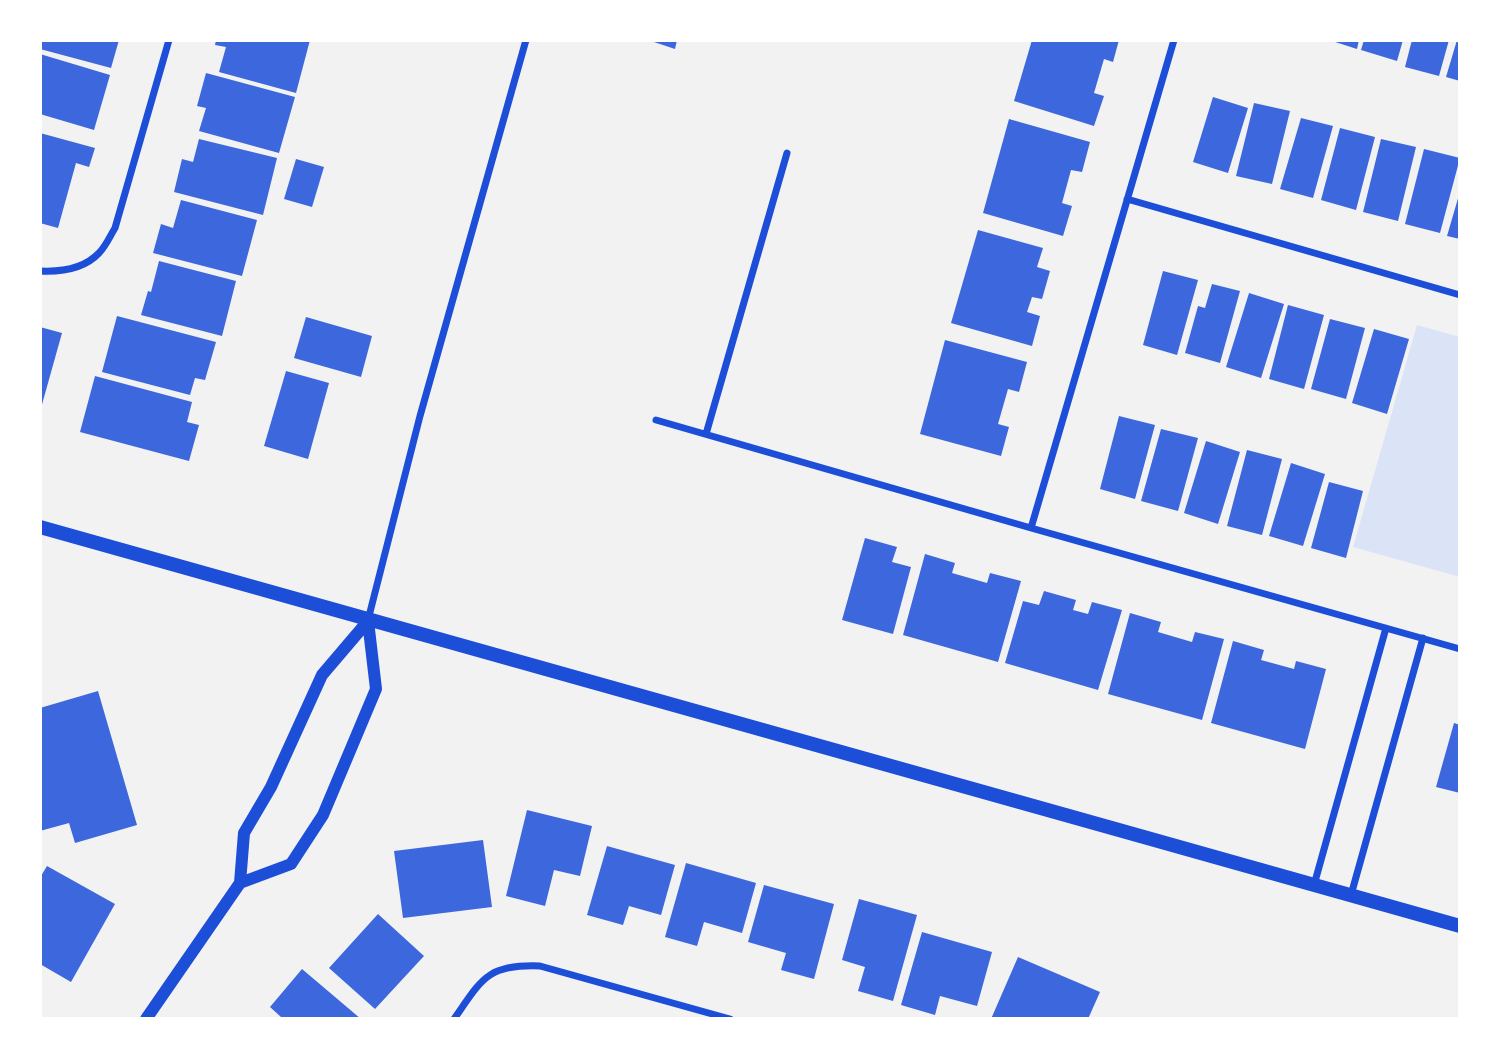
<!DOCTYPE html>
<style>
body{margin:0}
#map{position:relative;width:1500px;height:1059px;overflow:hidden;background:#f2f2f2;font-family:"Titillium Web",sans-serif}
canvas{display:block}
.frame{position:absolute;inset:0;border:42px solid #fff;pointer-events:none}
</style>
<div id="map">
<canvas width="1500" height="1059"></canvas>
<div class="frame"></div>
</div>
<script>
const ctx = document.querySelector('canvas').getContext('2d');
ctx.lineJoin = 'round';
function fillPath(path, color) { ctx.fillStyle = color; ctx.fill(path, 'evenodd'); }
function trace(path, color, width, dash) { ctx.strokeStyle = color; ctx.lineWidth = width; ctx.lineCap = dash ? 'butt' : 'round'; ctx.setLineDash(dash || []); ctx.stroke(path); }
fillPath(new Path2D(`
 M1417,325l43,12v240l-107,-30z`), '#dbe4f7');
fillPath(new Path2D(`
 M40,40h79l-8,28 -71,-19z
 M216,40h94l-14,53 -77,-21 7,-25 -11,-2z
 M648,40h29l-2,9z
 M1032,40h87l-6,22 -9,-3 -10,34 10,3 -10,30 -80,-25z
 M1329,40h30l-2,9z
 M1364,40h39l-6,21 -36,-11z
 M1412,40h37l-10,36 -34,-9z
 M1457,40h3v41l-14,-4z
 M40,54l70,21 -16,55 -54,-16z
 M206,73l89,24 -16,56 -80,-22 7,-23 -9,-2z
 M1213,97l35,11 -20,65 -35,-11z
 M1254,103l36,8 -18,73 -36,-8z
 M1301,118l32,8 -20,72 -33,-9z
 M1009,119l81,23 -8,30 -11,-2 -9,33 10,3 -9,30 -80,-23z
 M1340,128l35,9 -19,73 -35,-10z
 M40,133l55,15 -6,19 -13,-4 -18,65 -18,-5z
 M199,139l78,19 -14,57 -89,-23 8,-33 11,3z
 M1381,139l35,8 -18,74 -35,-9z
 M1424,149l36,9 -20,75 -35,-9z
 M296,159l28,8 -12,40 -28,-8z
 M1459,195h1v44l-13,-3z
 M181,200l76,20 -15,56 -89,-23 8,-29 12,4z
 M978,230l65,18 -6,19 13,4 -8,28 -10,-2 -5,15 13,4 -8,30 -81,-23z
 M159,261l77,20 -14,55 -81,-21 7,-24 3,1z
 M1163,271l35,9 -21,75 -34,-10z
 M1212,284l28,7 -20,72 -35,-10 13,-47 7,2z
 M1249,293l35,11 -23,74 -35,-11z
 M1288,305l36,10 -20,74 -35,-10z
 M117,316l99,26 -11,38 -10,-2 -5,17 -88,-23z
 M306,317l66,19 -11,41 -67,-19z
 M1330,319l35,9 -19,71 -35,-10z
 M40,327l22,6 -21,75h-1z
 M1374,329l35,10 -22,75 -35,-11z
 M945,340l82,22 -8,30 -11,-3 -10,35 11,3 -8,29 -81,-22z
 M286,371l43,12 -21,76 -44,-13z
 M95,376l97,26 -5,20 12,3 -10,36 -109,-29z
 M1119,416l36,9 -20,74 -35,-10z
 M1161,429l37,9 -20,73 -37,-10z
 M1206,441l34,11 -22,72 -34,-11z
 M1247,450l35,9 -20,76 -35,-9z
 M1291,463l34,11 -22,72 -34,-10z
 M1329,482l34,9 -17,67 -35,-10z
 M865,538l32,9 -5,15 19,5 -18,67 -51,-14z
 M925,554l30,9 -3,10 35,10 3,-10 31,8 -23,81 -95,-27z
 M1044,591l32,9 -3,10 15,4 4,-12 30,8 -24,80 -93,-27 18,-62 16,4z
 M1130,613l31,9 -3,10 34,10 3,-10 29,7 -22,81 -94,-26z
 M1233,641l31,9 -3,10 33,9 2,-8 30,8 -21,80 -94,-26z
 M98,691l39,134 -62,18 -6,-20 -29,8v-123z
 M1454,723l6,2v68l-24,-6z
 M527,810l65,16 -12,50 -26,-6 -9,36 -39,-10z
 M483,840l9,67 -89,11 -9,-67z
 M607,846l68,19 -14,50 -32,-9 -6,19 -36,-10z
 M686,863l70,20 -14,50 -38,-11 -7,24 -32,-9z
 M47,866l68,38 -44,78 -31,-18v-89l1,1z
 M764,885l70,19 -20,75 -33,-9 5,-17 -38,-11z
 M859,899l58,16 -24,86 -35,-10 7,-24 -23,-7z
 M378,914l46,42 -49,53 -46,-41z
 M922,932l70,20 -15,54 -37,-10 -5,19 -34,-10z
 M1018,957l82,35 -12,27h-97z
 M302,969l59,50h-82l2,-2 -11,-10z`), '#3d67dc');
trace(new Path2D(`
 M1127,199l333,96
 M40,271c21,1 44,-2 59,-18 7,-7 11,-17 16,-25l54,-188
 M656,420l375,108 429,121
 M706,434l81,-281
 M1031,528l143,-488
 M368,620l52,-204 106,-376
 M1314,885l72,-257
 M1351,895l72,-257
 M454,1019c28,-40 33,-55 86,-53l190,53`), '#1d4ed8', 7);
trace(new Path2D(`
 M368,621l8,68 -53,126 -32,49 -51,19 4,-50 27,-46 51,-112z
 M146,1019l94,-136`), '#1d4ed8', 12);
trace(new Path2D(`
 M40,527c473,135 947,265 1420,399`), '#1d4ed8', 14);
</script>
